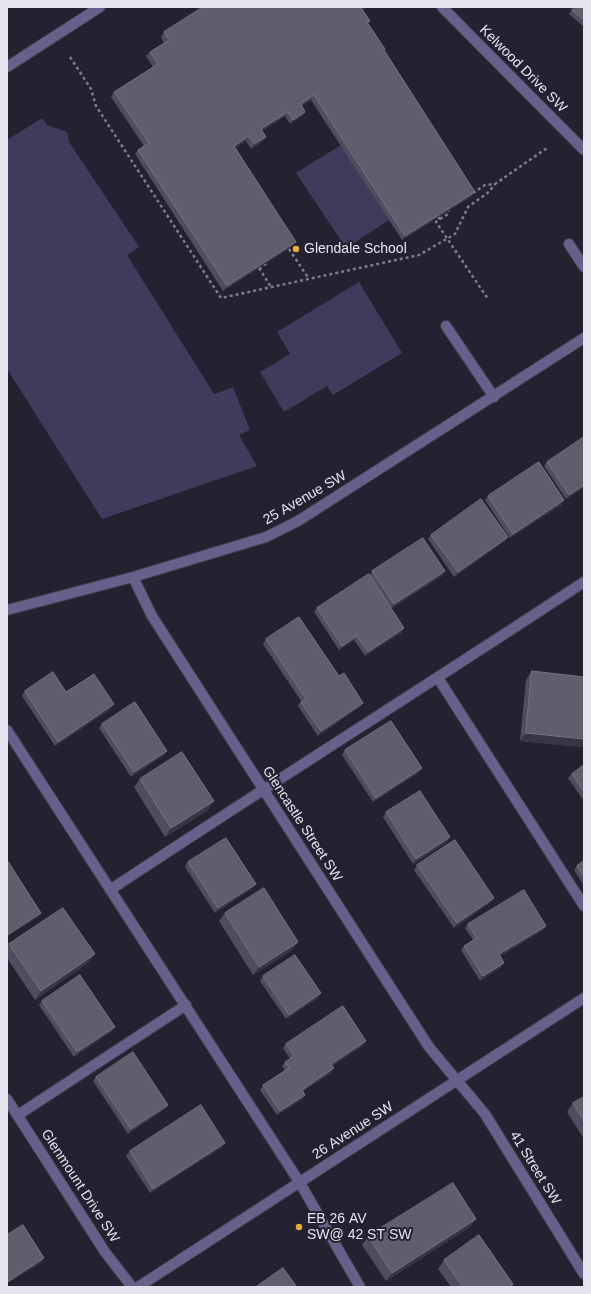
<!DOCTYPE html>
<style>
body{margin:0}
#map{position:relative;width:591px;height:1294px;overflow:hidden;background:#232230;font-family:Arial,sans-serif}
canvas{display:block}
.frame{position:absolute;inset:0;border:8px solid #e4e4ee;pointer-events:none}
</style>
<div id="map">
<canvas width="591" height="1294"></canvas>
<div class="frame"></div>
</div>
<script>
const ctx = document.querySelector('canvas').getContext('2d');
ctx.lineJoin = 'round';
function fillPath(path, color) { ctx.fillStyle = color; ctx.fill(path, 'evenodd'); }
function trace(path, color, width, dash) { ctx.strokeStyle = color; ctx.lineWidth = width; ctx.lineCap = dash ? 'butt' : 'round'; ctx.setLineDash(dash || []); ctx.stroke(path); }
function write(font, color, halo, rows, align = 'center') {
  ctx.font = font + ' Arial,sans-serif'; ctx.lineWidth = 4; ctx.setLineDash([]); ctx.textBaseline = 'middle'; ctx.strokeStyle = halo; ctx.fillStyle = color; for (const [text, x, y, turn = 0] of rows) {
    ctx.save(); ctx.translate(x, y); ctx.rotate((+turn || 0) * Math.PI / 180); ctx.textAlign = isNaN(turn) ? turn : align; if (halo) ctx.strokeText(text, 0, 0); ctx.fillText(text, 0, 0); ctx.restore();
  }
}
fillPath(new Path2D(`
 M42,118l5,7 20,7 2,10 70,105 -12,8 87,139 19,-7 17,43 -11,5 18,31 -155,53 -95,-150v-229z
 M341,145l48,75 -43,28 -50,-75z
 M359,282l43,71 -69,42 -6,-9 -43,26 -24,-40 30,-18 -13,-22z`), '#3f3b5d');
const minor = new Path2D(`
 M442,7l142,143
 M7,67l93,-60
 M569,244l15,23
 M446,326l48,71
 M133,577l19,39 277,431 56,67 99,160
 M7,610l126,-33 133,-40 32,-16 286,-183
 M438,678l146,228
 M7,730l293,453 60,104
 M110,890c157,-104 316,-204 474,-308
 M7,1099l98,153 27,35
 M18,1115l168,-110
 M138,1287l446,-289`);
trace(minor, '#3e3d4b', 12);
trace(new Path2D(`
 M70,57l21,32 5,17 125,192 198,-43 36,-21 13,-27 21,-15 6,-8
 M473,193l12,-8 10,-1 52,-36
 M438,217l2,2 -4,3 52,77
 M440,219l8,-5 1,-4
 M289,249l20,30
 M259,268l12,19
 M259,269l9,-7`), '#7e7e8a', 2.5, [3, 3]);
trace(minor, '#65618b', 10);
fillPath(new Path2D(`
 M367,7l-4,3 7,11 -2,2 16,28 88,145 -70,44 -91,-140 -9,6 3,6 -3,4 -12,8 -5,-8 -23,15 4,6 -3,4 -12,8 -5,-8 -11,7 58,98 -70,45 -88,-137 3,-4 6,-4 -33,-49 3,-5 39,-25 -7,-11 4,-4 14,-9 -3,-6 3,-5z
 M584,7v20l-15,-13 3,-4z
 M547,462l37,25 -18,12 -22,-33z
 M488,496l76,4 -3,5 -51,33 -25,-38z
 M431,535l74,6 -51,36 -26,-38z
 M372,571l70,5 -51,32 13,20 -3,5 -36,23 -11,-16 -15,10 -25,-38 3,-4 53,-33z
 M266,639l73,37 24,27 -3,4 -42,29 -20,-30 3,-5 -38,-57z
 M532,671l50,76 -62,-6 6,-61z
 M25,691l41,1 45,17 -56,37 -33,-50z
 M102,724l65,27 -3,4 -33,22 -32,-49z
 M345,750l77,18 -4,5 -45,29 -31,-47z
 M584,765v36l-16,-23 4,-4z
 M140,779l68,31 -43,27 -31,-50z
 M386,812l64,25 -3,5 -34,22 -30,-47z
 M584,861v25l-10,-16 3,-4z
 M188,862l65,26 -38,25 -30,-46z
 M417,865l74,37 -37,26 -40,-58z
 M225,913l73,29 -6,8 -39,25 -34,-54z
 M468,924l78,2 -3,4 -43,26 1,11 -21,14 -19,-31 3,-4 9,-6 -8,-12z
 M9,944l80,18 -54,38 -28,-42v-11z
 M263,976l58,17 -3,5 -32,21 -26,-38z
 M42,1001l70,30 -38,26 -35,-52z
 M366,1041l-4,5 -30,20 -1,7 -28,18 2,4 -3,4 -25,16 -17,-25 3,-5 22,-14 -3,-5 3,-4 5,-3 -7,-11 3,-4z
 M96,1077l72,28 -3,4 -37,25 -35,-53z
 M584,1097v42l-17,-27 6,-9z
 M222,1147l-72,46 -24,-37 4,-5z
 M476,1219l-6,8 -84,54 -24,-36 6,-9z
 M444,1260l69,24 -2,3h-60l-13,-18z`), '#4f4e5e');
fillPath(new Path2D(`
 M363,7h4l-9,6 3,-5z
 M314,95l-3,5 -14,9 4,-5z
 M288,112l-3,4 -27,18 3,-5z
 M305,112l-3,4 -12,8 3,-4z
 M249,136l-3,5 -15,9 3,-4z
 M266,137l-3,4 -12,8 3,-5z
 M475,192l-3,4 -70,44 3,-4z
 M296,242l-3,4 -70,45 4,-5z
 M584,485v2l-18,12 3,-4z
 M564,500l-3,5 -51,33 3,-4z
 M508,537l-3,4 -51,36 4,-5z
 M445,571l-3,5 -51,33 3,-5z
 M404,628l-3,5 -36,23 3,-4z
 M357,636l-3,4 -15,10 3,-4z
 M363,703l-3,4 -42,29 3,-5z
 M114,704l-3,5 -56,37 3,-4z
 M526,733l58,6v6l-2,2 -62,-6z
 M167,751l-3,4 -33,22 3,-5z
 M422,768l-4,5 -45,29 3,-4z
 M214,801l-6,9 -43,27 6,-9z
 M450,837l-3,5 -34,22 3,-5z
 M256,884l-3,4 -38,25 3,-5z
 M494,898l-3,4 -37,26 3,-5z
 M41,913l-3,4 -31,20v-2z
 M546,926l-3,4 -47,29 3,-5z
 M298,942l-6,8 -39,25 6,-8z
 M95,954l-6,8 -54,38 6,-9z
 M504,963l-3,4 -21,14 3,-5z
 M321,993l-3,5 -32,21 3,-4z
 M115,1027l-3,4 -38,26 3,-5z
 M366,1041l-4,5 -34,22 3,-4z
 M334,1068l-3,5 -32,21 3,-4z
 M305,1095l-3,4 -25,16 3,-4z
 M168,1105l-3,4 -37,25 3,-5z
 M225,1143l-3,4 -72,46 3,-4z
 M476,1219l-6,8 -84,54 6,-8z
 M44,1258l-3,5 -34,21v-2z`), '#373645');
const building = new Path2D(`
 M203,7h160l-2,1 9,13 -3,1 18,27 -1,1 91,142 -70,44 -91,-141 -13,9 4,8 -12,8 -5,-8 -27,17 5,8 -12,7 -5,-8 -15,10 62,96 -69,44 -89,-136 11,-7 -35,-51 44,-28 -8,-12 19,-12 -5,-8z
 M575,7h9v13l-12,-10z
 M584,437v48l-15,10 -22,-33z
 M539,462l25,38 -51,34 -25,-38z
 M481,499l27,38 -50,35 -27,-37z
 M423,538l22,33 -51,33 -22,-33z
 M369,574l35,54 -36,24 -11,-16 -15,10 -25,-38z
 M299,617l40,59 5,-3 19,30 -42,28 -20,-29 5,-3 -40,-60z
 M532,671l52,6v62l-58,-6z
 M53,672l13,20 28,-18 20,30 -56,38 -33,-51z
 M135,702l32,49 -33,21 -32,-48z
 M391,721l31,47 -46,30 -31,-48z
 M182,752l32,49 -43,27 -31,-49z
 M584,765v27l-12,-18z
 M420,791l30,46 -34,22 -30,-47z
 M226,838l30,46 -38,24 -30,-46z
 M455,840l39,58 -37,25 -40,-58z
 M7,860l34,53 -34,22z
 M584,861v16l-7,-11z
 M264,888l34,54 -39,25 -34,-54z
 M524,890l22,36 -47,28 5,9 -21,13 -19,-30 13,-8 -9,-14z
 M63,908l32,46 -54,37 -32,-47z
 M295,955l26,38 -32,22 -26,-39z
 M80,975l35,52 -38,25 -35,-51z
 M343,1006l23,35 -35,23 3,4 -32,22 3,5 -25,16 -17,-26 26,-17 -4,-6 9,-6 -8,-12z
 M133,1052l35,53 -37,24 -35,-52z
 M584,1097v24l-11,-18z
 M201,1105l24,38 -72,46 -23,-38z
 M453,1183l23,36 -84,54 -24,-37z
 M23,1225l21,33 -37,24v-47z
 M479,1235l34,49 -4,3h-46l-19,-27z
 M283,1268l14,19h-41z`);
fillPath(building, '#5f5e6d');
trace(building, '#747382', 1);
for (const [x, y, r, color] of [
 [296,249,4,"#e9ab38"],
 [299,1227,4,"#e9ab38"]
]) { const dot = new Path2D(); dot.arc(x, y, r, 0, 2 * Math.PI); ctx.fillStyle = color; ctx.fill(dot); trace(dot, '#232230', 1.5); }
write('14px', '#e4e4ee', '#232230', [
 ["Kelwood Drive SW",523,69,45],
 ["25 Avenue SW",305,498,-30],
 ["Glencastle Street SW",302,824,57],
 ["26 Avenue SW",353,1131,-33],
 ["41 Street SW",535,1168,58],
 ["Glenmount Drive SW",80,1186,57]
]);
write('14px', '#e4e4ee', '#232230', [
 ["Glendale School",304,249],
 ["EB 26 AV",307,1219],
 ["SW@ 42 ST SW",307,1235]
], 'left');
</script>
